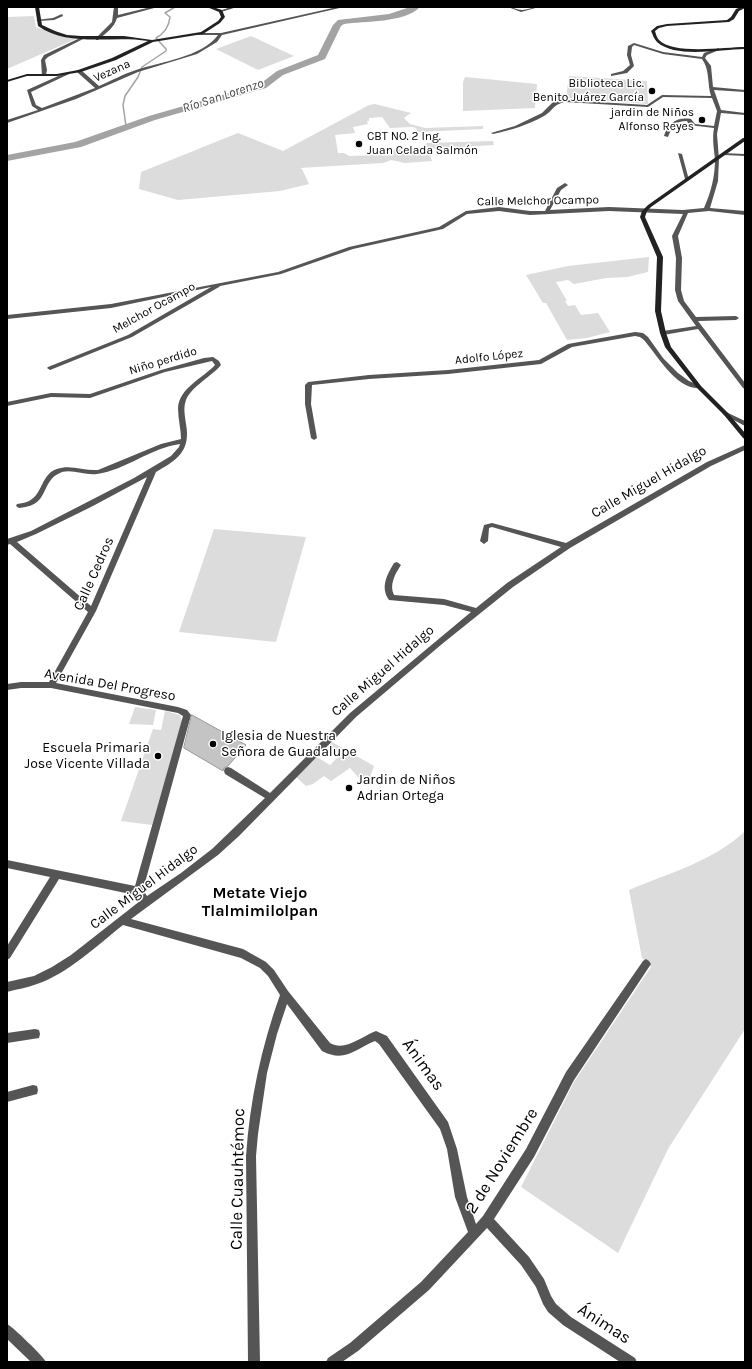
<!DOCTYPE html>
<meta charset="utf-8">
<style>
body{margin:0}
#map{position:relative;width:752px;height:1369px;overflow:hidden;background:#fff;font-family:Karla,sans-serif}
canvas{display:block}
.frame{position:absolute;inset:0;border:8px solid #000;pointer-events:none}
</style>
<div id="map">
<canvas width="752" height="1369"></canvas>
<div class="frame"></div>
</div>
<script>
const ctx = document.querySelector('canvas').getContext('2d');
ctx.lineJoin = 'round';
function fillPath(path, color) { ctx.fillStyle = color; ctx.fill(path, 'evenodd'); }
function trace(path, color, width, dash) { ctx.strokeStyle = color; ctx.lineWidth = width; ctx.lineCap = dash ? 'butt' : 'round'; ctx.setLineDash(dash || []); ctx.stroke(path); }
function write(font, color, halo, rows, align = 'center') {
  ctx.font = font + ' Karla,sans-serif'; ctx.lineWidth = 3; ctx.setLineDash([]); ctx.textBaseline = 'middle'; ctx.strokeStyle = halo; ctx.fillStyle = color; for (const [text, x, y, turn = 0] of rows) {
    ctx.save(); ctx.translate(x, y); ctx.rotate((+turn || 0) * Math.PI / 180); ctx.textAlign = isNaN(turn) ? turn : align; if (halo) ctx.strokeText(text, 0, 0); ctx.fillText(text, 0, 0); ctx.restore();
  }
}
fillPath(new Path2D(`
 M34,16l2,11 24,8 16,3v1l-69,30v-52z
 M251,36l43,20 -36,14 -42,-21z
 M569,76l78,5 1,23 -82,-6z
 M465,77l72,7 -2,24 -72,3v-29z
 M375,104l36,9 -7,5 6,6 15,4 58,-2v3l-65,3 -2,-4 -4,-1 -22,1 -8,-11 -13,1v3h-2l1,3 -15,3 2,6 -20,2 3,18h6l5,3 29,-1 -1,-4 50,-4 -1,-4 67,-2 1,4 -66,4 4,12 -27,2 -14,-3 -8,3 -83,5 2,1 7,15 -29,7 -102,9 -39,-11 2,-17 97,-39 45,18 86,-46z
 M649,257l-1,15 -21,5 -21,1 -32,6 -6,-4 -12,2 11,19h-2l3,5 7,-1 6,10 17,-2 12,19 -23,6 -20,2 -21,-37h-3l-17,-28 42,-9z
 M214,529l92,8 -30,105 -97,-10z
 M135,707l21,3 -3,15 -24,-1z
 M165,711l15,4 2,7 -30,103 -31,-4 32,-92 8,1z
 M332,742l42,24 -7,19h-2l-15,-17 -19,13 -7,-5 -11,8 -7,2 -10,-9 21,-20 13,8 11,-11 -12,-8z
 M745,831v198l-77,120 -50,104 -97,-66 53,-105 77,-115 -9,-9 -13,-68c38,-16 87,-30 116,-59z`), '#dcdcdc');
trace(new Path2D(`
 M126,126l-3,-21 2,-9 13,-19 4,-10 24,-16v-2l-10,-11c9,-5 13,-11 14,-21l-5,-4 10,-6`), '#a3a3a3', 1.5);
fillPath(new Path2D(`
 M410,7h10c-15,16 -56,14 -76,17l-3,2 -16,33 -42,16 -17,13 -111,32 -74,27 -74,14v-6l68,-13 74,-26 111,-32 17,-13 41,-16 15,-30 5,-5 51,-6z`), '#a3a3a3');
const building = new Path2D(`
 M192,715l54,30 -18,21 -4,2 -1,3 -39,-23z`);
fillPath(building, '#c4c4c4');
trace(building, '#999', 1);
fillPath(new Path2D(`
 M114,7h4v8l33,-8h7l-41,11c-3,10 -11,15 -19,22h-2v-2l16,-16z
 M231,7h6l-16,5 -2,-1z
 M337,7h7l-122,28 -5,7 -20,12 -59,18 -62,27 -69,24v-3l31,-10 -6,-4 -5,-16 38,-17 4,1 -38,18 5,13 6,3 53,-20 -18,-16v-2h4l18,16c12,-5 24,-12 37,-16 24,-8 66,-13 82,-35h-20l-1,-2h24z
 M508,7c5,0 9,3 14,3 5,0 11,-3 17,-3l-18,5z
 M62,14l1,2 -9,4 -16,1 -2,-1 17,-2z
 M82,37l3,1 -37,19 -3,3 2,10 -1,5 -4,1 -1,-16 3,-5z
 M634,43l29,9 39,5 2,-4 15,-5v2l-12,5 -2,3 6,8 2,21 32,3v2l-31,-2 7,20 24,3v2l-24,-2 -4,21 2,25 -1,22 -8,27 35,3v4l-36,-4 -21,2 -10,23 4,22 -1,32 3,11 12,16 40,-1 3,2 -3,2 -38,1 47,62v6l-2,-1 -45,-59 -35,6 -3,-2 3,-2 33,-5 -18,-25 -3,-11 1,-32 -4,-22 11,-22 -74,-3 -79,4 -31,-4 -32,3 -24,15 -90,20 -72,25 -61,12 -1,1 -87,50 -82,33 -3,-2 1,-1 80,-32 83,-48 -100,21 -104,11v-4l104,-11 167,-32 71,-25 90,-20 27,-16 33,-4 31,4h15l12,-23 8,-5 3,2 -7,5 -11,20 59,-3 74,3 21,-2c7,-16 11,-31 11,-49 -1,-10 -3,-20 -1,-31l-25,-3 -2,-4c-12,0 -15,6 -19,16l-4,-1c4,-13 13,-19 27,-17l4,5 19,2 3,-15 -5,-13 -49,-1 -15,10 -83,-5c-13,3 -11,8 -21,14 -16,9 -33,14 -51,18l-2,-1 24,-7 27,-13 11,-11 12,-2 82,5 15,-10 49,1c-4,-13 -1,-26 -9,-37l-39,-5 -29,-9 -2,2 -1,8 3,11 -7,7 -16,3v-2l12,-3 7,-6 -3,-10 1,-9z
 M678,153l4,1 7,26 -4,-1z
 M722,153l23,1v2l-21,-1h-2z
 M635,332l8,1 5,4 15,21 15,15 11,8 12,5v2c-24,3 -44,-33 -57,-48l-4,-3 -5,-1 -63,11 -31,17 -93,10 -79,5 -57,6 -1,19 6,34 -3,2 -3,-2 -6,-34v-19l3,-3 61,-7 79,-5 91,-10 29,-16z
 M213,357l6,4 2,4c-9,11 -30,22 -35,35 -3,8 -1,16 0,24 5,27 -9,36 -30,48l-60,139 -40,72 122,24 9,3 4,5 -48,175 4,6 34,-23 31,-24 53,-51 -40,-24 -1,-3 1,-3 3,-1 3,1 39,25 80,-80 121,-101 -27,-7 -55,-5c-9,-13 -2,-25 5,-37l3,-1 4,3c-6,9 -12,20 -7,30l50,4 32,9 31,-25 54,-36 -69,-20 -3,1 -1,13 -4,3 -4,-3 4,-16 8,-2 74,20 141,-81 38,-17v5l-34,16 -141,82 -57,39 -71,57 -86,73 -117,119 -21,19 -87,64 112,30 23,13 8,8 14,21 42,52c15,9 32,-7 46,-12l11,5 61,86 9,27 10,48 9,27 7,-8 43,-67 40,-77 77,-111 3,-2 3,2 2,3 -2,3 -75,113 -40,77 -40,62 35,38 15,22 7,17 5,8 15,13 64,41 2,4h-17l-57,-37 -15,-13 -5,-8 -7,-17 -15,-22 -34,-37 -58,62 -71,61 -16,11h-16l2,-4 22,-15 71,-61 47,-50 -13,-35 -8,-48 -7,-20 -61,-85 -4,-3c-20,8 -30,22 -53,10l-35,-47 -10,30 -10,39 -9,61 -2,22 4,206h-12l-2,-206c4,-56 15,-108 34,-161l-12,-19 -8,-8 -19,-10 -118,-33c-25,20 -56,49 -86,59 -10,4 -20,5 -30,8v-10l27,-6 18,-9 19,-12 69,-54 -5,-6 -76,-16 -49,79 -3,2v-14l43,-69 -43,-9v-8l128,26 48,-170 -5,-3 -127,-25h-30l-14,2v-6l14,-2h28l39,-70 -78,-68 -3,1v-6l24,-8 103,-53 37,-22 8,-9 1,-3c-30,4 -54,26 -83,30 -13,2 -28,-7 -39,0 -13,6 -12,24 -24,30 -5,3 -10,3 -15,4l-3,-2 1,-2c4,-1 8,-1 12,-3 14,-7 12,-27 28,-32 13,-5 27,2 41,1l63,-26 20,-5c0,-10 -3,-20 -3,-31 1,-20 25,-30 37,-43l-3,-4 -47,11 -75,26 -39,-1 -44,9v-4l44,-9 39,1 71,-24 43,-12zM147,477l-56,129 -74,-64 19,-8 55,-27z
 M726,412l19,9v5l-21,-11 -1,-1z
 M35,1029l4,1 1,4 -1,4 -32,5v-10z
 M33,1085l4,1 1,4 -1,4 -30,8v-10z
 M7,1324c5,2 37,33 39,38h-15l-24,-23z`), '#555');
fillPath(new Path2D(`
 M35,7h4l3,18 13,6 12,4 14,1h43l28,4 49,-8 17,-11 3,-4 -2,-5 -12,-5h6l9,3 3,7 -5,6 -17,11 -50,8 -37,18 -35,12 -24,4h-30l-20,6v-2l20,-6h30l21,-4 34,-12 36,-17c-35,-6 -79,7 -110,-15z
 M741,7h4v1l-6,3 -5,8 -5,3 -62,4 -8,2 -4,3c1,3 2,7 4,9 14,15 66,7 86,7v2c-24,0 -69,10 -88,-7 -3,-3 -4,-7 -6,-11l6,-5 10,-2 60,-4 4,-3 5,-8z
 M743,138h2v3l-94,66 -4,4 -2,6 18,40 -2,54 5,22 5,14 30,39 27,27 17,20v6l-2,-1 -19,-23 -27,-27 -32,-41 -5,-14 -5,-22 2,-54 -17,-40 2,-6 6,-6z`), '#222');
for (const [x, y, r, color] of [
 [652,91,4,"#000"],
 [702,120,4,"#000"],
 [359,144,4,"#000"],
 [213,744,4,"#000"],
 [158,756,4,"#000"],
 [349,788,4,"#000"]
]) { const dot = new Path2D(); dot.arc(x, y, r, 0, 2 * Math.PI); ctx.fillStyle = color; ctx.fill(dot); trace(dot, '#fff', 1.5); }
write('12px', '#000', '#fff', [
 ["Vezana",112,71,-24],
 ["Calle Melchor Ocampo",538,201,-1],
 ["Melchor Ocampo",154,308,-29],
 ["Adolfo López",489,357,-6],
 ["Niño perdido",163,361,-17]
]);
write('12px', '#000', '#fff', [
 ["Biblioteca Lic.",644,84],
 ["Benito Juárez García",644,98],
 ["jardin de Niños",694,113],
 ["Alfonso Reyes",694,127],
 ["CBT NO. 2 Ing.",367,137,"left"],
 ["Juan Celada Salmón",367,151,"left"]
], 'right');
write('italic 13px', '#444', '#fff', [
 ["Río San Lorenzo",223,96,-18]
]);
write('14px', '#000', '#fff', [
 ["Calle Miguel Hidalgo",649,482,-30],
 ["Calle Cedros",94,574,-66],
 ["Calle Miguel Hidalgo",383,671,-41],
 ["Avenida Del Progreso",110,685,10],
 ["Calle Miguel Hidalgo",144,887,-37]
]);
write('14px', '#000', '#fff', [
 ["Iglesia de Nuestra",221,736],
 ["Señora de Guadalupe",221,752],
 ["Escuela Primaria",150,748,"right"],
 ["Jose Vicente Villada",150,764,"right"],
 ["Jardin de Niños",357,780],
 ["Adrian Ortega",357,796]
], 'left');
write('bold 16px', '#000', '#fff', [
 ["Metate Viejo",260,893],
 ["Tlalmimilolpan",260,911]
]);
write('17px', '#000', '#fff', [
 ["Ánimas",423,1065,54],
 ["2 de Noviembre",502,1161,-58],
 ["Calle Cuauhtémoc",238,1179,-89],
 ["Ánimas",604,1324,33]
]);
</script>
